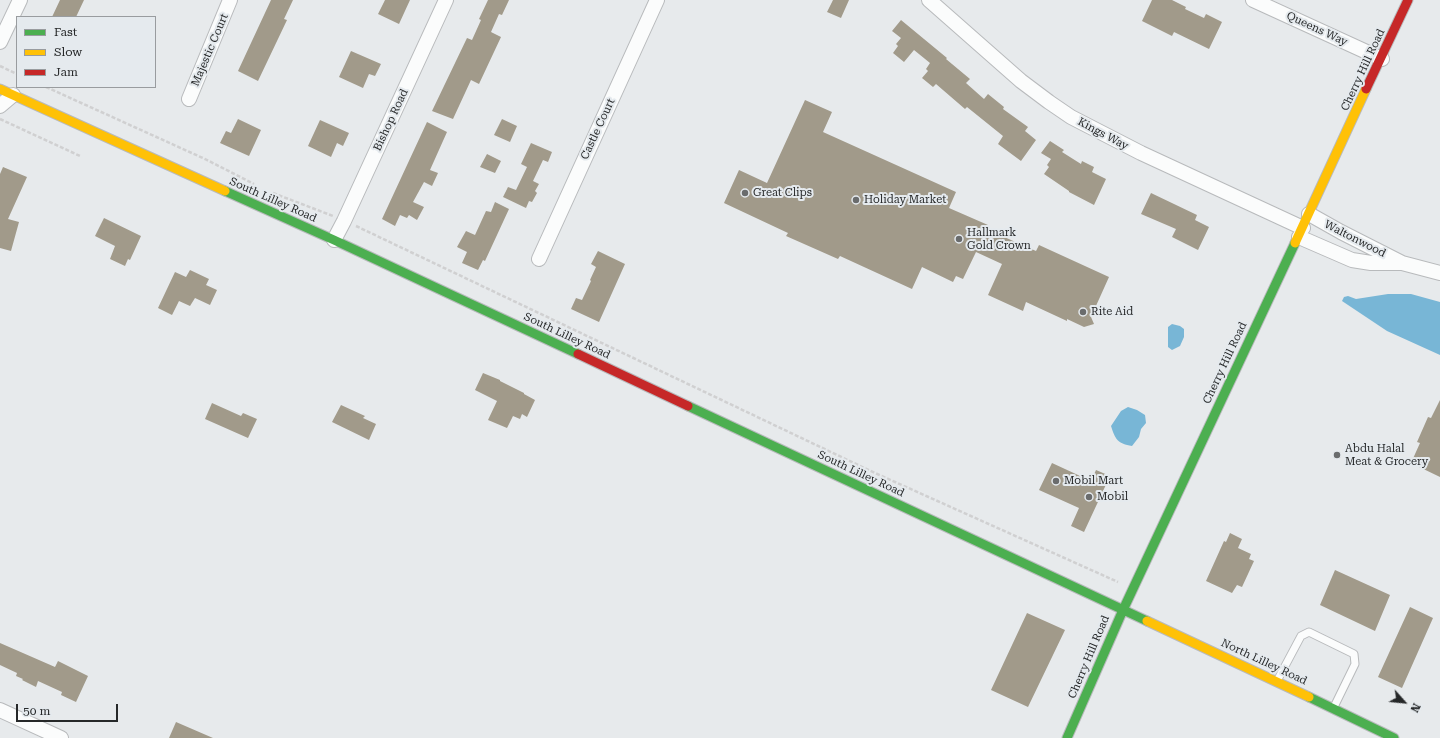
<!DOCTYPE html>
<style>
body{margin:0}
#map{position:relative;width:1440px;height:738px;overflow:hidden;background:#e7eaec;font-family:"Roboto Serif",serif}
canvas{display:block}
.legend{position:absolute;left:16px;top:16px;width:140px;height:72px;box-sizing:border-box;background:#e5eaee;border:1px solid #999c9f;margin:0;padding:5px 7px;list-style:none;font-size:12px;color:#262829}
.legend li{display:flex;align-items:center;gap:8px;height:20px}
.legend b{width:20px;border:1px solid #999c9f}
.north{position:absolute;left:1384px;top:682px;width:40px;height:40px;-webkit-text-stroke:3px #e5eaee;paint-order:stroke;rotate:117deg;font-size:11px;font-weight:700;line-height:16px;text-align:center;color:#262829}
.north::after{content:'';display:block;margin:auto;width:14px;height:18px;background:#262829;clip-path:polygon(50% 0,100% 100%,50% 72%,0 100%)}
.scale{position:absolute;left:16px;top:704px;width:102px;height:18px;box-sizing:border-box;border:2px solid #262829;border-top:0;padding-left:5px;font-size:12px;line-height:14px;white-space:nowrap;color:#262829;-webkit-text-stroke:3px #e5eaee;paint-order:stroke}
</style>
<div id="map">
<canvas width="1440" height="738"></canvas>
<ul class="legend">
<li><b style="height:5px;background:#4caf50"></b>Fast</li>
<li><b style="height:5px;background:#ffc107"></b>Slow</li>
<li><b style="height:5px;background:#c62828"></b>Jam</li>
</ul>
<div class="north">N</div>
<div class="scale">50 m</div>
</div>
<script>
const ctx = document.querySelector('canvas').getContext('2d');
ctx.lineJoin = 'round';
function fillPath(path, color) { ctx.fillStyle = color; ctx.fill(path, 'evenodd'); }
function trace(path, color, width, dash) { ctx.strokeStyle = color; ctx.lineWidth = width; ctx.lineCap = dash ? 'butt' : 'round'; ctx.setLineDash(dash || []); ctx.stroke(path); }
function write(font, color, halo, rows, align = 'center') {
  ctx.font = font + ' "Roboto Serif",serif'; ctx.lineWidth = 4; ctx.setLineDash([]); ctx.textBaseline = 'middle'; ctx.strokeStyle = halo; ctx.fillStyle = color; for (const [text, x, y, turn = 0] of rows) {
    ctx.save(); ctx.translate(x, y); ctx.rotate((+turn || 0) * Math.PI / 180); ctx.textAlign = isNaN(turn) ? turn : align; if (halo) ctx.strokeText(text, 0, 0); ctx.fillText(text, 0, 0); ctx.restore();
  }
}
fillPath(new Path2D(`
 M1388,294h23l29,8v53l-53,-24 -45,-30 2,-4 4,-1 8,3z
 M1172,324l8,2 4,3v8l-4,9 -8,4 -4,-3v-20z
 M1128,407l9,3 8,5 1,8 -5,6 -2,8 -7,9c-14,-2 -17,-7 -21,-20l10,-15z`), '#78b6d6');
fillPath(new Path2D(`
 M60,0h24l-8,17h-24z
 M271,0h22l-9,19 3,1 -29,61 -20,-10z
 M385,0h25l-11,24 -21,-10z
 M488,0h21l-7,15 -3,-1 -8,18 10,5 -22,47 -8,-4 -18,39 -21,-8 35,-73 5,2 9,-20 -2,-1z
 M833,0h16l-8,18 -14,-6z
 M1152,0h20l14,7 -1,2 19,9 2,-4 16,8 -13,27 -35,-17 -2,4 -30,-15z
 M901,20l46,38 -1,1 24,20 -4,4 18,16 4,-5 16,13 -1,2 25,18 -3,4 11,9 -15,21 -23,-17 5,-8 -36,-29 -2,2 -29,-25 -3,3 -11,-9 6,-7 -2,-2 4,-6 -16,-13 -10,12 -11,-9 5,-7 -2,-2 5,-6 -9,-7z
 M351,51l30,13 -6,12 -6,-2 -6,14 -24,-11z
 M805,100l27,12 -9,20 133,60 -7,16 39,17 -2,4 50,22 3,-6 70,32 -18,40 3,7 -10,3 -17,-8v2l-41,-19 -3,9 -35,-16 14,-31 -26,-12 -13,27 -7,-3 -3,6 -31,-15 -10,22 -72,-33 -2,3 -52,-23 2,-3 -64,-30 15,-33 28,13z
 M238,119l23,11 -12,26 -29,-13 6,-12 5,2z
 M502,119l15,7 -7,16 -16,-7z
 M320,120l29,13 -6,13 -6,-3 -6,14 -23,-11z
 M427,122l20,10 -17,38 8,3 -6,13 -8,-4 -11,20 11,5 -7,13 -8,-5 -2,3 -7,-3 -5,11 -13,-7z
 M1050,141l14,9 -2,2 19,12 1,-3 12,6 -2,5 14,7 -12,26 -25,-13v-1l-25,-17 5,-7 -2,-2 4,-6 -10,-6z
 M531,143l21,9 -4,10 -5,-2 -10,21 6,3 -4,7 2,2 -5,9 -3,-1 -3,7 -23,-11 5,-10 8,3 11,-23 -6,-3z
 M487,154l14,7 -6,12 -15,-6z
 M3,167l24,10 -19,42 11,3 -8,29 -11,-3v-74z
 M1151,193l46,22 -2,5 14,7 -11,23 -26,-13 4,-8 -35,-15z
 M495,202l14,7 -24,52 -2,-1 -5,10 -16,-7 5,-11 -10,-5 9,-16 9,4 11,-24 5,1z
 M104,218l37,18 -11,24 -2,-1 -3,7 -15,-7 5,-13 -20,-10z
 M598,251l27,13 -26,58 -28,-13 5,-11 6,2 9,-19 -1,-1 6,-13 -5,-3z
 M190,270l19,9 -3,6 11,5 -7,15 -15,-7 -5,8 -11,-5 -7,14 -14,-7 17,-36 11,5z
 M483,373l17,7v1l24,12v1l11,6 -8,17 -5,-3 -2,5 -7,-3 -6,12 -19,-8 9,-19 -22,-11z
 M1440,400v77l-29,-14 9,-20 -3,-1 11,-25 3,1z
 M212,403l29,13 2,-3 14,6 -9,19 -43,-19z
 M341,405l24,11 -2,2 13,6 -7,16 -37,-18z
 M1052,463l39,18 5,-11 14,6 -26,56 -13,-6 8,-18 -40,-18z
 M1230,533l12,6 -4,9 13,6 -2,5 5,2 -12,26 -5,-2 -5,8 -26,-12 18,-40 2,1z
 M1335,570l55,25 -15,36 -55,-26z
 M1410,607l23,11 -31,70 -24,-11z
 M1027,613l38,17 -37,77 -37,-17z
 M0,643l55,24 3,-6 30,15 -12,26 -15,-7 1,-3 -24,-11 -2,6 -14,-7 1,-1 -7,-3 1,-3 -17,-8z
 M176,722l37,16h-44z`), '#a19a8a');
const lane = new Path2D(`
 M1277,681l24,-45 8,-4 45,22 1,10 -22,45`);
const street = new Path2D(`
 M929,0l92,81 28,21 22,15 70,36 162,75
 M1253,0l129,59
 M0,42l20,-42
 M189,99l41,-99
 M0,106l13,-11
 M1299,237l53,23 19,3h31l-61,-31 -32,-18
 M334,240l10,-19 102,-221
 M539,259l118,-259
 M1402,263l38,10
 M0,710l61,28`);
const fast = new Path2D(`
 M225,191l109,49 244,114
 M688,406l459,215
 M1309,697l85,41
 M1067,738l56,-128 172,-367`);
const slow = new Path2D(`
 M0,89l225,102
 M1295,243l71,-154
 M1147,621l162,76`);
const jam = new Path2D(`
 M1366,89l42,-89
 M578,354l110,52`);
trace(lane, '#b8babc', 9);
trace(street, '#b8babc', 16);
trace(fast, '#b8babc', 11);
trace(slow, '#b8babc', 11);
trace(jam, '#b8babc', 11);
trace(new Path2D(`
 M0,66l17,8
 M46,87l159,72 49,25
 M0,119l80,37
 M273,193l60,23
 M356,226l519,247 243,109`), '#d0d0d1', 2.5, [4, 2]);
trace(lane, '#fbfcfc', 7);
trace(street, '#fbfcfc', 14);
trace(fast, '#4caf50', 9);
trace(slow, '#ffc107', 9);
trace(jam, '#c62828', 9);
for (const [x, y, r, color] of [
 [745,193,4,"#6a6c6d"],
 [856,200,4,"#6a6c6d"],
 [959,239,4,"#6a6c6d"],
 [1083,312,4,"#6a6c6d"],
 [1337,455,4,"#6a6c6d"],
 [1056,481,4,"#6a6c6d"],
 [1089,497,4,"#6a6c6d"]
]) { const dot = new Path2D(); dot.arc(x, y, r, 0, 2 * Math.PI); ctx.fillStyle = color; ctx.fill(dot); trace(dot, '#e5eaee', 1.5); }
write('11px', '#262829', '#e5eaee', [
 ["Queens Way",1317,29,25],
 ["Majestic Court",210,50,-67],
 ["Cherry Hill Road",1363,70,-65],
 ["Bishop Road",391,120,-65],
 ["Castle Court",598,129,-65],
 ["Kings Way",1103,134,28],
 ["South Lilley Road",273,200,24],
 ["Waltonwood",1355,239,27],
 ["South Lilley Road",567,336,25],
 ["Cherry Hill Road",1225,363,-65],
 ["South Lilley Road",861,474,25],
 ["Cherry Hill Road",1089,657,-67],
 ["North Lilley Road",1264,662,25]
]);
write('11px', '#262829', '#e5eaee', [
 ["Great Clips",753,193],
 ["Holiday Market",864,200],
 ["Hallmark",967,233],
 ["Gold Crown",967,246],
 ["Rite Aid",1091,312],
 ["Abdu Halal",1345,449],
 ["Meat & Grocery",1345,462],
 ["Mobil Mart",1064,481],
 ["Mobil",1097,497]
], 'left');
</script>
